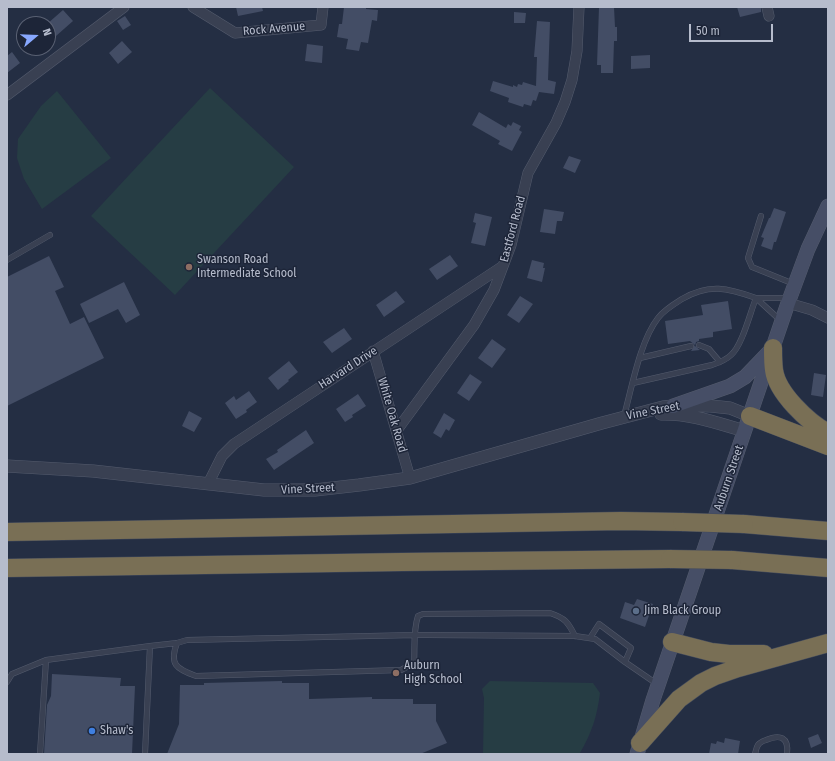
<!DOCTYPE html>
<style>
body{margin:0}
#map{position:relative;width:835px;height:761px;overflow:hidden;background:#242e43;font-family:"Fira Sans Condensed",sans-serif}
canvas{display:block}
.frame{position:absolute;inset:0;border:8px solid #b6bccc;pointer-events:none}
.north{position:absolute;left:16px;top:16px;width:40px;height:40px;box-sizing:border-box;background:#1d2538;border:1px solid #5a6173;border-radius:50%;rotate:71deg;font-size:11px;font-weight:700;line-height:16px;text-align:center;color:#b6bccc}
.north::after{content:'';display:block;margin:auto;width:14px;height:18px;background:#88a8ff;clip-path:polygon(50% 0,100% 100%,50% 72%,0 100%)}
.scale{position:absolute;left:689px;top:24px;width:84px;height:18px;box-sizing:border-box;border:2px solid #b6bccc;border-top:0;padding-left:5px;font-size:12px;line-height:14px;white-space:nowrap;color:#b6bccc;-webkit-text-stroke:3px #1d2538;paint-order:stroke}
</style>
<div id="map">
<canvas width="835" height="761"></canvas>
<div class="frame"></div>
<div class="north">N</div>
<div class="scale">50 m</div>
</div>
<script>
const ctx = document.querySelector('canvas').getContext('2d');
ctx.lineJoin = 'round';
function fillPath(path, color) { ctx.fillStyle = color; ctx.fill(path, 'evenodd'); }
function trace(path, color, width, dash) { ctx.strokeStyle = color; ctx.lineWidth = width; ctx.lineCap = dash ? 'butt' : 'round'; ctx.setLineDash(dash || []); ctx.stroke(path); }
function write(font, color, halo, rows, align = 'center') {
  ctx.font = font + ' "Fira Sans Condensed",sans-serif'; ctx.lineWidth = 3; ctx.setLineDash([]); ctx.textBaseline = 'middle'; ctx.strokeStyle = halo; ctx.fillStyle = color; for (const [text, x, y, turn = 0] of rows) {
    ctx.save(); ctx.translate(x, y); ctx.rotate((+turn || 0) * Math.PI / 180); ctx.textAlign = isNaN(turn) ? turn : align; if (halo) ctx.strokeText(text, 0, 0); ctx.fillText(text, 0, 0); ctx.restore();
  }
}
fillPath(new Path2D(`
 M210,88l84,79 -119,128 -84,-79z
 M57,91l54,67 -69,51 -18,-30 -7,-21 1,-19 23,-33z
 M490,681l103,2 7,10c-3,24 -8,39 -20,60l-97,1 1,-56 -2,-9z`), '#263d44');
fillPath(new Path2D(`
 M236,7h26l1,4 -25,5z
 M344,7h22v2l12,1 -1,11 -5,-1 -4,23 -7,-1 -2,9 -13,-2 2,-10 -11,-2 2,-13h3z
 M599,7h15l1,20h2v14h-3l-1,32h-12v-8h-4z
 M737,7h24v5l-21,5z
 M63,10l10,11 -17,15 -8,-9 -1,-3z
 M514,12l12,1 -1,10h-11z
 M125,16l6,9 -8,5 -6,-9z
 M537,21l13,1 -2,58 8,2 -2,12 -15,-2 -3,9 -3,-1 -2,6 -7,-2 -1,3 -15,-5 1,-4 -19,-7 3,-10 20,6v-2l4,2 1,-3 4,1 1,-3 13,4 1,-29h-3z
 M122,41l10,11 -14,12 -9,-11z
 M307,44l16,2 -1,17 -17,-2z
 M12,52l8,11 -13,10v-17z
 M650,55v13l-19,1v-13z
 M479,112l27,16 2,-4 3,2 2,-4 8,4 -2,4 3,2 -10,19 -14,-7 2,-3 -28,-16z
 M569,156l12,4 -6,13 -12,-5z
 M774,208l12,4 -10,30h-2l-2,8 -11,-4 3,-8 -3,-1 8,-19h1z
 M544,209l20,3 -2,9h-5l-2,13 -15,-2z
 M475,213l17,4 -7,29 -14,-3 5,-20 -3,-1z
 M450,255l8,11 -21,14 -8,-11z
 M49,256l15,31 -9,4 15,33 14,-7 20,41 -97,48v-129z
 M532,260l12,3 -1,5h2l-3,14 -15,-4z
 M124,282l16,33 -14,8 -8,-14 -29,14 -9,-19z
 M396,291l9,11 -21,15 -8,-12z
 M520,296l13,8 -14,19 -12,-8z
 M728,301l4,28 -19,3v5l-14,2v2l-3,1 -1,4 5,4 -9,1 4,-6 -5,-4 -22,3 -3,-23 38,-6 -2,-10z
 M344,328l8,11 -20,14 -9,-11z
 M492,339l14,10 -14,19 -14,-10z
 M289,361l9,11 -10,8 1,1 -11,9 -10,-12z
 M814,373l12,2 -3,22 -12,-2z
 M470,374l12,8 -13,19 -12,-8z
 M249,391l8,11 -11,8 1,2 -11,7 -11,-16 9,-7 2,4z
 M358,394l8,12 -14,9 1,2 -8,5 -9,-13z
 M189,411l13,7 -8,14 -12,-6z
 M444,413l11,7 -6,11 -3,-2 -5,9 -8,-5z
 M306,430l8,13 -40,27 -8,-11 12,-7 -1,-2z
 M637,599l16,5 -8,23 -25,-9 5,-16 9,3z
 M52,674l69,4 -1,8h15l-3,68h-88l3,-49 4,-9z
 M282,681v2h27v16l63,-2v2h41v5h23v17l11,22 -27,11h-253l12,-30 1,-39h24v-2z
 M818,734l4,9 -11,5 -3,-10z
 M725,738l15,3 -2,13h-29l2,-11 5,1 1,-3 7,2z`), '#434d65');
const service = new Path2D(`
 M761,216l-13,42 4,9 42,17
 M7,260l43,-25
 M781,321l-25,-23h33
 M699,345l10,4 11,13
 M640,358l51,-12
 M624,416c8,-29 16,-75 34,-98 6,-8 16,-14 24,-19 27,-16 46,-11 74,-1 -6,15 -14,48 -25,57 -5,5 -13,8 -19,10l-79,18
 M575,636c-7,-14 -10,-18 -25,-23l-127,1 -5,2c-5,15 -3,32 -4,47l-13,7 -205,6c-20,-7 -27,-12 -19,-33l10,-3 228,-5h12l148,1 20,3 30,23 32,22
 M590,638l9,-14 32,24 -6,14
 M150,646l27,-3
 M7,682l5,-8 34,-14 104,-14 -5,108
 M40,754l6,-94
 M755,754c1,-3 1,-6 3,-9 2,-3 5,-4 8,-5 14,-6 23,-3 21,14`);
const minor = new Path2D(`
 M193,7l42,26 86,-8 2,-18
 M767,7l2,9
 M7,95l117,-88
 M788,303l24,7 16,8
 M373,351l37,127
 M397,430l77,-105 20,-35 17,-45 17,-72 28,-50 9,-21 7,-22 5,-29 2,-44
 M208,484l14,-28 12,-12 269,-178`);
const tertiary = new Path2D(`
 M661,414c29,-1 56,9 84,17
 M7,466l86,5 171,19h51l44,-5 51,-7 192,-55 61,-16 19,-2 29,1 19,2 20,8`);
const secondary = new Path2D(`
 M673,406l57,-20 15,-9 25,-26
 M637,754l16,-54 135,-397 20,-54 20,-43`);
const motorway = new Path2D(`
 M773,348c0,7 0,15 1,22 3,23 34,52 54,63
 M750,416l78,30
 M744,524l84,7
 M7,532l614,-11 61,1
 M732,560l96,8
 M7,568l395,-6 268,-3
 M672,642l39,10 18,2h35
 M640,743l39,-44 22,-16 14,-7 23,-8 90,-25`);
trace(service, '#545b6d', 6);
trace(minor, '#545b6d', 11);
trace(tertiary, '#545b6d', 13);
trace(secondary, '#545b6d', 15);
trace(motorway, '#434b5d', 19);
trace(service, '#394052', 5);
trace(minor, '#394052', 10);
trace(tertiary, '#394052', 12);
trace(secondary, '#464e66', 14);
trace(motorway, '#796f55', 18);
const motorwayBridge = new Path2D(`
 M682,522l62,2
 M670,559l62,1`);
trace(motorwayBridge, '#434b5d', 19, []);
trace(motorwayBridge, '#796f55', 18);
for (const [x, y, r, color] of [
 [189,267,4,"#8d6e63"],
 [636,611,4,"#5c6f8a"],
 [396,673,4,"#8d6e63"],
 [92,731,4,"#3f7fe0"]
]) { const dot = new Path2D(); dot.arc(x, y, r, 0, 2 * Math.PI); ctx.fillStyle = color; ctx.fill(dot); trace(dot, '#1d2538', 1.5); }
write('12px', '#b6bccc', '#1d2538', [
 ["Rock Avenue",274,29,-5],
 ["Eastford Road",513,229,-75],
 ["Harvard Drive",348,368,-33],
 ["Vine Street",653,411,-11],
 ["White Oak Road",392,415,74],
 ["Auburn Street",729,478,-71],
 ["Vine Street",308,489,-3]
]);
write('12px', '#b6bccc', '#1d2538', [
 ["Swanson Road",197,260],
 ["Intermediate School",197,274],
 ["Jim Black Group",644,611],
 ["Auburn",404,666],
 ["High School",404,680],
 ["Shaw's",100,731]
], 'left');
</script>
